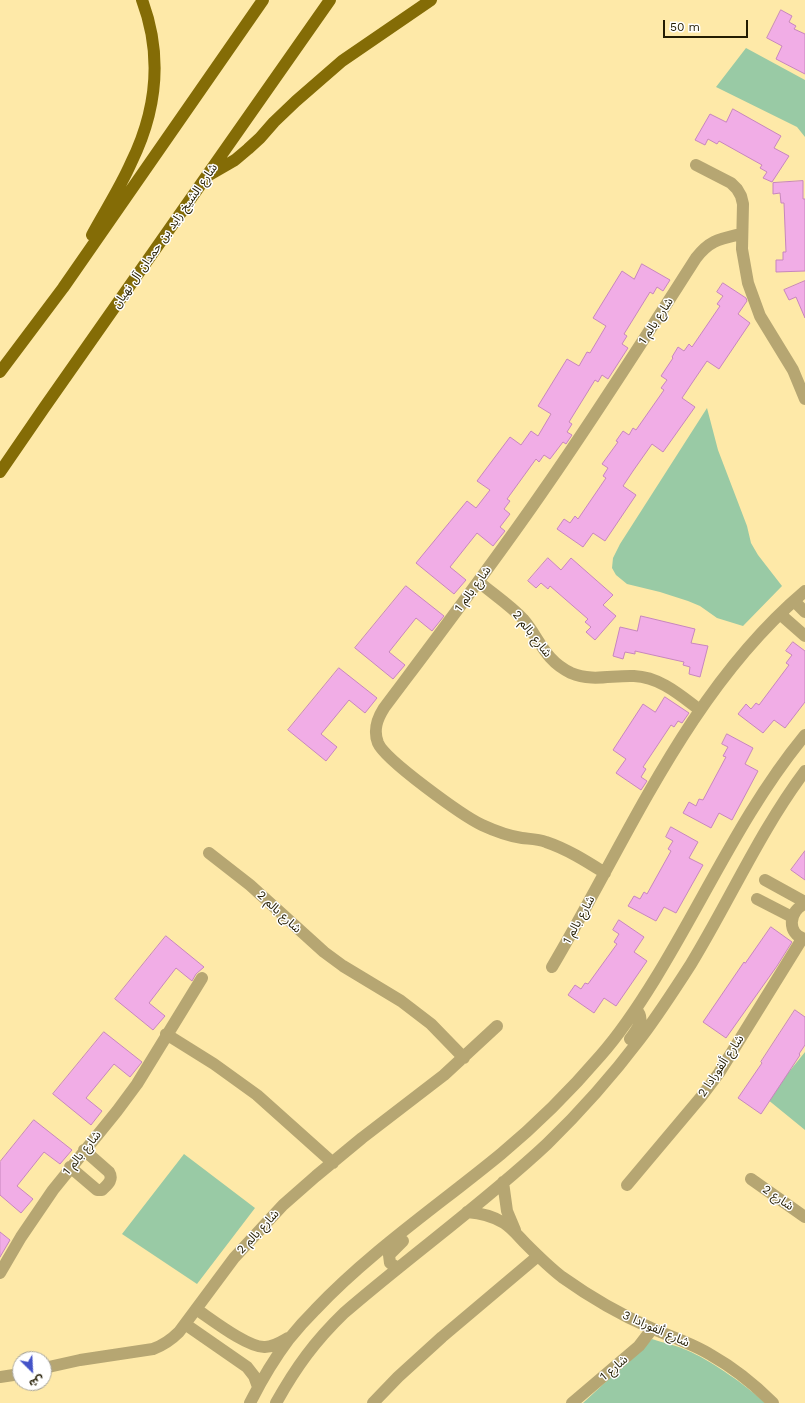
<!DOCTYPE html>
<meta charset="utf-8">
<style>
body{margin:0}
#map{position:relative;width:805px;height:1403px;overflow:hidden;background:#fee9a8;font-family:"Work Sans","Noto Sans Arabic",sans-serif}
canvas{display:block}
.north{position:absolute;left:12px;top:1351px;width:40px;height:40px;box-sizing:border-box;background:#fff;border:1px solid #a7a49a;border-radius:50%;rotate:156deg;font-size:11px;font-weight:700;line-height:16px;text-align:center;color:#231c02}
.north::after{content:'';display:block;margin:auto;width:14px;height:18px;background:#4453c8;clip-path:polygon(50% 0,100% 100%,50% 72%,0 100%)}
.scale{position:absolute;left:663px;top:20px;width:85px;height:18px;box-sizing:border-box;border:2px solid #231c02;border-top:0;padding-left:5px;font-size:12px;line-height:14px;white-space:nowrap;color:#231c02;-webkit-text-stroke:3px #fff;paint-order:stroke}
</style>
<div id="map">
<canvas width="805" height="1403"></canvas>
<div class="north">ش</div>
<div class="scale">50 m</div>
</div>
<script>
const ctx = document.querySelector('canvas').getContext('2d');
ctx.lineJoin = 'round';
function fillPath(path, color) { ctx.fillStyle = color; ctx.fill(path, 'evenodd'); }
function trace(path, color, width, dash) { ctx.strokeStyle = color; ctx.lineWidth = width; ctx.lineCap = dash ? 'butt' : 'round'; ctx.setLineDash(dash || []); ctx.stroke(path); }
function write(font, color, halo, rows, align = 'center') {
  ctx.font = font + ' "Work Sans","Noto Sans Arabic",sans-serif'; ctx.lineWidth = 3; ctx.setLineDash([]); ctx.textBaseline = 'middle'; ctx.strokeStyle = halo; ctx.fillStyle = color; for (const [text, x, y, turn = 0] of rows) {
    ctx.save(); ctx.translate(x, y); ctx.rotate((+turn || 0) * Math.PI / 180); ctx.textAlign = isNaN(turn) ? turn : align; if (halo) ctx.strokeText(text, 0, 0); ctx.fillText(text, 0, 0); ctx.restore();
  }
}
fillPath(new Path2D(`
 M746,48l59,32v57l-8,-10 -81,-40z
 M707,408l11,42 29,76 4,17 7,12 24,31 -39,40 -26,-8 -17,-12 -12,-5 -28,-9 -33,-8 -11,-9 -4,-7 1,-10 7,-14z
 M805,1052v78l-38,-31z
 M184,1154l71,54 -58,76 -75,-50z
 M652,1339c12,4 27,7 39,13 23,11 55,33 74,51h-182z`), '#99caa5');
const building = new Path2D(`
 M781,10l11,6 -3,6 7,4 -2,3 11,5v40l-29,-15 6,-13 -15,-8z
 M733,109l48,27 -7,12 15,8 -17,26 -9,-4 4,-6 -7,-4 2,-3 -43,-24 -2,3 -9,-5 -3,6 -10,-5 15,-26 16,8z
 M803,181v18h2v72l-29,1v-12h7v-8h3l-2,-49h-3l-1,-10 -7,1v-11z
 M642,264l28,16 -7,11 -6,-4 -4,7 -3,-2 -26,42 3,2 -5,8 6,4 -20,31 -6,-4 -4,7 -3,-2 -26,42 3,2 -5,8 5,3 -6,9 -3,-2 -13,17 -6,-4 -5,7 -3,-3 -29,40 3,2 -6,8 6,5 -10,13 5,4 -12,15 -16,-13 -27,34 16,13 -12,14 -38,-31 51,-62 9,7 14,-18 -13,-9 33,-44 11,8 10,-14 7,5 13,-22 -13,-8 29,-47 12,7 8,-14 3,1 16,-27 -13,-8 29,-47 12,8z
 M805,281v37l-9,-21 -7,3 -5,-10z
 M723,283l23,15 1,3 -9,13 12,9 -31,46 -12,-8 -15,22 -10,15 13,9 -32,45 -11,-8 -19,27 -10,15 13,9 -31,46 -12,-8 -10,14 -26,-18 7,-10 6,4 5,-7 3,3 28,-41 -3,-2 5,-8 -6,-4 16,-22 -2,-1 7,-10 6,4 4,-7 3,2 28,-40 -3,-2 6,-8 -6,-4 12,-18 -1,-1 6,-10 6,4 5,-7 3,3 28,-41 -3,-2 6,-8 -6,-4z
 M548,558l13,12 10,-12 42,37 -10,10 13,11 -21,24 -9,-8 5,-5 -6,-5 3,-3 -38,-33 -2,3 -7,-6 -5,5 -8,-7z
 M406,586l38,30 -12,15 -16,-13 -27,34 16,13 -12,14 -38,-31z
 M641,616l54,13 -4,14 17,3 -8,31 -11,-3 1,-7 -7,-2 1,-3 -49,-11v3l-10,-2 -2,7 -10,-3 7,-29 17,4z
 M793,642l12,9v51l-20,26 -11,-8 -11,13 -25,-19 8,-10 5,5 5,-6 3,2 30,-40 -3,-2 6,-8 -6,-4z
 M339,668l38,30 -12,15 -16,-13 -28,34 16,13 -11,14 -38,-31z
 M665,697l24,16 -7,10 -4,-2 -4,6 -3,-2 -28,42 3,2 -5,8 6,4 -6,9 -25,-17 10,-14 -13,-9 30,-46 12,8z
 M727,734l26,14 -8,16 13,7 -26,49 -13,-7 -8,15 -28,-15 6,-11 7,4 3,-7 4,1 23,-43 -3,-1 5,-9 -6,-3z
 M671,827l27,15 -9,16 14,7 -27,48 -12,-6 -8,14 -28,-15 6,-10 6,3 4,-7 3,2 24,-43 -3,-2 5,-8 -7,-4z
 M805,851v29l-14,-10z
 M619,920l25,17 -10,15 13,9 -31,45 -12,-8 -10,15 -26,-18 7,-10 6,4 4,-6 3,1 29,-40 -3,-2 5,-8 -6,-4z
 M771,927l21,15 -15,24 -51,72 -23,-16 41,-60 1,1z
 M166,936l38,31 -8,7 -4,7 -16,-13 -27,35 16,13 -12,14 -38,-31z
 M795,1010l10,7v28l-6,9 1,1 -39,59 -23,-16 24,-35 -1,-1z
 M104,1032l38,30 -12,15 -16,-13 -28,34 16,13 -11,14 -38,-31z
 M34,1120l38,30 -12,14 -16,-12 -27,34 16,13 -12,14 -21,-18v-33z
 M0,1232l10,8 -10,17z`);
fillPath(building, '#f1ade6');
trace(building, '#c786bd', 1);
trace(new Path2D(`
 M696,165l35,18 6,6 4,7 2,8 -1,45 6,34 12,33 33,54 12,29
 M479,582c14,12 31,23 44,37 17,20 21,41 48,54 21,9 41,2 63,3 26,1 46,19 66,34
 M794,601l11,11
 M780,614l25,22
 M209,853l41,32 74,67 19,14 58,35 30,23 33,34
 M605,873c-19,-12 -38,-24 -59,-31 -8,-3 -16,-3 -24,-4 -14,-2 -27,-7 -40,-13 -19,-9 -97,-65 -104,-82 -5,-13 -1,-24 6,-35 54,-72 108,-143 159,-217 53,-76 103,-155 153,-233 14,-18 24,-19 45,-24
 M765,880l40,22
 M757,899l35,18
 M805,904c-16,6 -19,30 0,35
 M552,967c76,-128 136,-277 253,-376
 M166,1034l48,30 43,31 76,68
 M630,1039c7,-10 16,-19 6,-30
 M70,1167l27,23h5c5,-5 12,-10 7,-18l-25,-22
 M751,1179l54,38
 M503,1182l4,29 8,19
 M627,1185l74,-88 18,-24 83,-134
 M467,1212c13,1 26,4 37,11 9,6 15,14 22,21 11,11 23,23 36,33 28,20 57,37 89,51 20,9 41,15 60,27 23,13 44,30 62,48
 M398,1268l-8,-5 -1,-8 14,-14
 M0,1273l21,-36 32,-47 64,-79 20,-27 65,-106
 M196,1309c15,10 52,39 69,38 9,0 16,-5 23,-9
 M185,1324l62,43 7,9 4,11
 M44,1368l36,-8 73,-11c11,-4 18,-9 26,-17l55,-74 49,-53 33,-29 46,-38 82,-63 53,-49
 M0,1377l20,-3
 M250,1403c11,-22 24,-44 39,-64 8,-10 17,-20 26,-29 56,-59 124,-105 186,-156 36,-30 70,-64 100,-99 21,-24 38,-50 54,-76 50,-81 89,-170 150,-244
 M276,1403c20,-36 39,-62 68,-90 67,-58 139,-109 203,-169 34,-33 65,-68 93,-105 18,-24 35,-50 51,-75 39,-64 69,-133 114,-193
 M373,1403l25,-26 44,-40 96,-81
 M572,1403l67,-57 13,-17`), '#b6a672', 12);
trace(new Path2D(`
 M209,175l26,-15 13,-11 12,-11 14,-16 22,-21 46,-40 89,-61
 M92,235c13,-24 28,-47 39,-72 26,-53 32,-107 11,-163
 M0,372l63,-84 200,-288
 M0,472l44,-64 286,-408`), '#846c06', 12);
write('12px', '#231c02', '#fff', [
 ["شارع الشيخ زايد بن حمدان آل نهيان",165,236,-55],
 ["شارع بالم 1",656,321,-57],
 ["شارع بالم 1",473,589,-54],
 ["شارع بالم 2",532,634,52],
 ["شارع بالم 2",279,912,43],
 ["شارع بالم 1",579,920,-61],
 ["شارع ألفورادا 2",721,1066,-56],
 ["شارع بالم 1",82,1153,-51],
 ["شارع 2",778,1198,35],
 ["شارع بالم 2",258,1232,-47],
 ["شارع ألفورادا 3",656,1329,24],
 ["شارع 1",614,1368,-40]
]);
</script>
